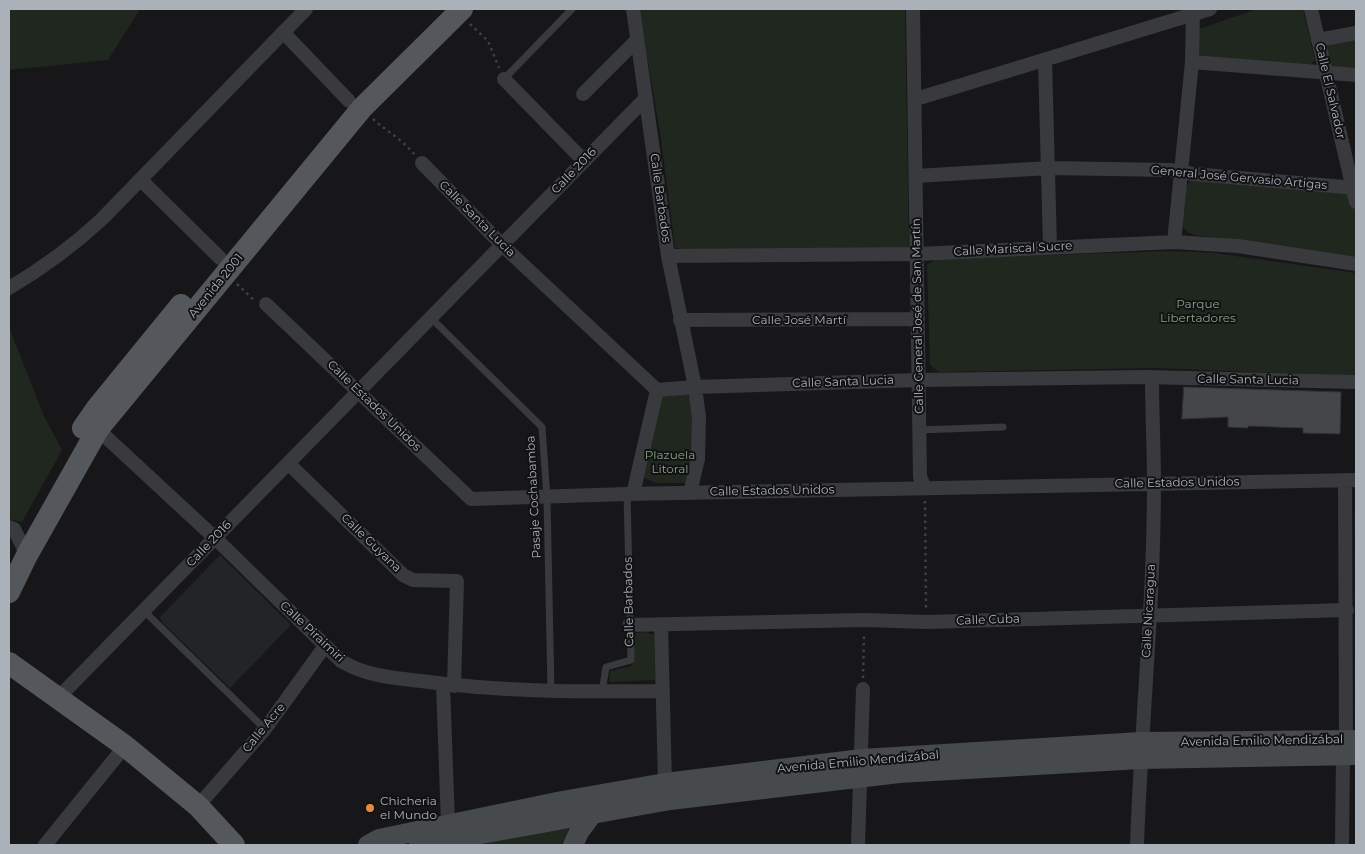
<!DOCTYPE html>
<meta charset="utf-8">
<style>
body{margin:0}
#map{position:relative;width:1365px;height:854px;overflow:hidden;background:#171719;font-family:Montserrat,sans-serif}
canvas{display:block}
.frame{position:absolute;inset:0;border:10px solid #aab1b8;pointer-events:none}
</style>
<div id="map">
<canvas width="1365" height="854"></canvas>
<div class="frame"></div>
</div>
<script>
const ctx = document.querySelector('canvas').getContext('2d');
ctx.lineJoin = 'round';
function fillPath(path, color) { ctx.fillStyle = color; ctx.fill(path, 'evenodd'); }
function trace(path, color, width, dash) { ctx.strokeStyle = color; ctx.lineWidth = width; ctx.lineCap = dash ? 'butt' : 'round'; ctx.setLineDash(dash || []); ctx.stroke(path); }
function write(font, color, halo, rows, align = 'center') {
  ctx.font = font + ' Montserrat,sans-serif'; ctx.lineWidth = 4; ctx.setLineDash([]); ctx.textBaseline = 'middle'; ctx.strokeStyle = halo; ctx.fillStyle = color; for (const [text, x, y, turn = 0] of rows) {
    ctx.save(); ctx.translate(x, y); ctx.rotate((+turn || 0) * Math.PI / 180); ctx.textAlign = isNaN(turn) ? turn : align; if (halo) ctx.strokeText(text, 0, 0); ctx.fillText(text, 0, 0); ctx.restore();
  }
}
fillPath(new Path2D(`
 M220,555l71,70 -61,63 -68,-66 -2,-5z`), '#232426');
fillPath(new Path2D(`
 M9,9h131l-32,51 -99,10z
 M639,9h266l4,239 -226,2 -8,-3 -14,-108z
 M1257,9h46l12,51 -6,6 -111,-10 1,-27z
 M1356,39v32l-27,-4 -3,-18 2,-5z
 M1190,181l157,13c16,13 9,48 9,67l-151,-25c-34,0 -22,-27 -19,-50z
 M1171,251l43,2 142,20v103l-200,-8 -217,4 -9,-7 -3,-100 9,-6z
 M9,327l35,89 18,34 -40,72 -13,-3z
 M667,394h19l6,4c2,29 5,57 -7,85h-29l-12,-5 18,-81z
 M646,632l8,3 1,45 -46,2 1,-11 22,-5 1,-29 3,-4z
 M569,829l-8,16h-103v-2z`), '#20271f');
const building = new Path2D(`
 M1184,387l157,5 -1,42 -37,-1v-5l-55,-2v2l-20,-1v-10l-46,2z`);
fillPath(building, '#444649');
trace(building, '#313235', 1);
trace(new Path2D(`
 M470,24l18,17 11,27
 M373,119c14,13 29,20 41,35
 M237,284l18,17
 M925,501l1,110
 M863,678l1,-45`), '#3e4145', 2.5, [2.5, 4]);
trace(new Path2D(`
 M504,79l68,-70
 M431,318l111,109 5,71 4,193
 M919,430l84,-3
 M144,611l121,118
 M602,692l4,-25 25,-7 -4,-166`), '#383a3e', 7);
trace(new Path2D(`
 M633,9l35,247 27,131 4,30 -1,42 -8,34
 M913,9l7,468 5,11
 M1311,9l45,193
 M283,32l66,69
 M1318,40l38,-7
 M1045,60l5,187
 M1192,62l164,13
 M504,79l80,82
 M583,94l54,-54
 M916,99l294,-90
 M422,163l80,82 155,145 38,-3 224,-7 226,-3 211,5
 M916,176l133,-8 121,2 23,4 163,14
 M141,180l79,78
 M1174,242l18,-180 1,-53
 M496,251l150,-153
 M668,256l250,-2 256,-12 64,4 118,18
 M9,288c34,-20 64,-42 93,-69l204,-210
 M266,304l205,195 156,-5 729,-14
 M680,320l238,-1
 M92,424l123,114 126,123c25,15 52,17 80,20 80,11 161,11 242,10
 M288,463l115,112 10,5 44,1 -3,105
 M633,494l24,-104
 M9,527l5,2 13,26
 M629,625l235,-5 63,2 420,-12
 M661,625l4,158 2,9
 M443,684l5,140
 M59,697l443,-452
 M198,806l67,-77 60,-83
 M45,845l80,-99
 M858,845l5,-156
 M1137,845c4,-120 17,-241 17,-361 0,-36 -2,-71 -2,-107
 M1342,845l1,-90 3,-15 -1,-260`), '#383a3e', 14);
trace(new Path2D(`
 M368,845l11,-6 183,-38 103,-18 197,-24 279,-17 215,-2
 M419,845l251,-45 229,-27 241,-14 216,-4
 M573,845l6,-13 14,-19 -2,-8`), '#464a4d', 20);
trace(new Path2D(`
 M83,428l14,-20 84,-103
 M9,592l18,-37 71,-126 264,-321 100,-99
 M9,663l116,83 73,60 36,39`), '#54585c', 22);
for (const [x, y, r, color] of [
 [370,808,5,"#e8893f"]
]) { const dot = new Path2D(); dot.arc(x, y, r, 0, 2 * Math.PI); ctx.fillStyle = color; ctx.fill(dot); trace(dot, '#121214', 2); }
write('12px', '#aab1b8', '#121214', [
 ["Calle El Salvador",1330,91,77],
 ["Calle 2016",574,171,-46],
 ["General José Gervasio Artigas",1239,178,5],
 ["Calle Barbados",660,198,82],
 ["Calle Santa Lucia",477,219,45],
 ["Calle Mariscal Sucre",1013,249,-3],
 ["Avenida 2001",216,286,-51],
 ["Calle General José de San Martín",918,316,-91],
 ["Calle José Martí",799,320],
 ["Calle Santa Lucia",1248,380,1],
 ["Calle Santa Lucia",843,382,-2],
 ["Calle Estados Unidos",374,406,44],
 ["Calle Estados Unidos",1177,483,-1],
 ["Calle Estados Unidos",772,491,-1],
 ["Pasaje Cochabamba",534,497,-93],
 ["Calle Guyana",371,543,44],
 ["Calle 2016",209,544,-46],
 ["Calle Barbados",629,602,-91],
 ["Calle Nicaragua",1149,611,-87],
 ["Calle Cuba",988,620,-2],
 ["Calle Piraimiri",312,632,43],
 ["Calle Acre",264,728,-51],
 ["Avenida Emilio Mendizábal",1262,741,-1],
 ["Avenida Emilio Mendizábal",858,762,-5]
]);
write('12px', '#87a282', '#121214', [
 ["Parque",1198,304],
 ["Libertadores",1198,318],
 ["Plazuela",670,455],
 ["Litoral",670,469]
]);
write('12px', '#aab1b8', '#121214', [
 ["Chicheria",380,801],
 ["el Mundo",380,815]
], 'left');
</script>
